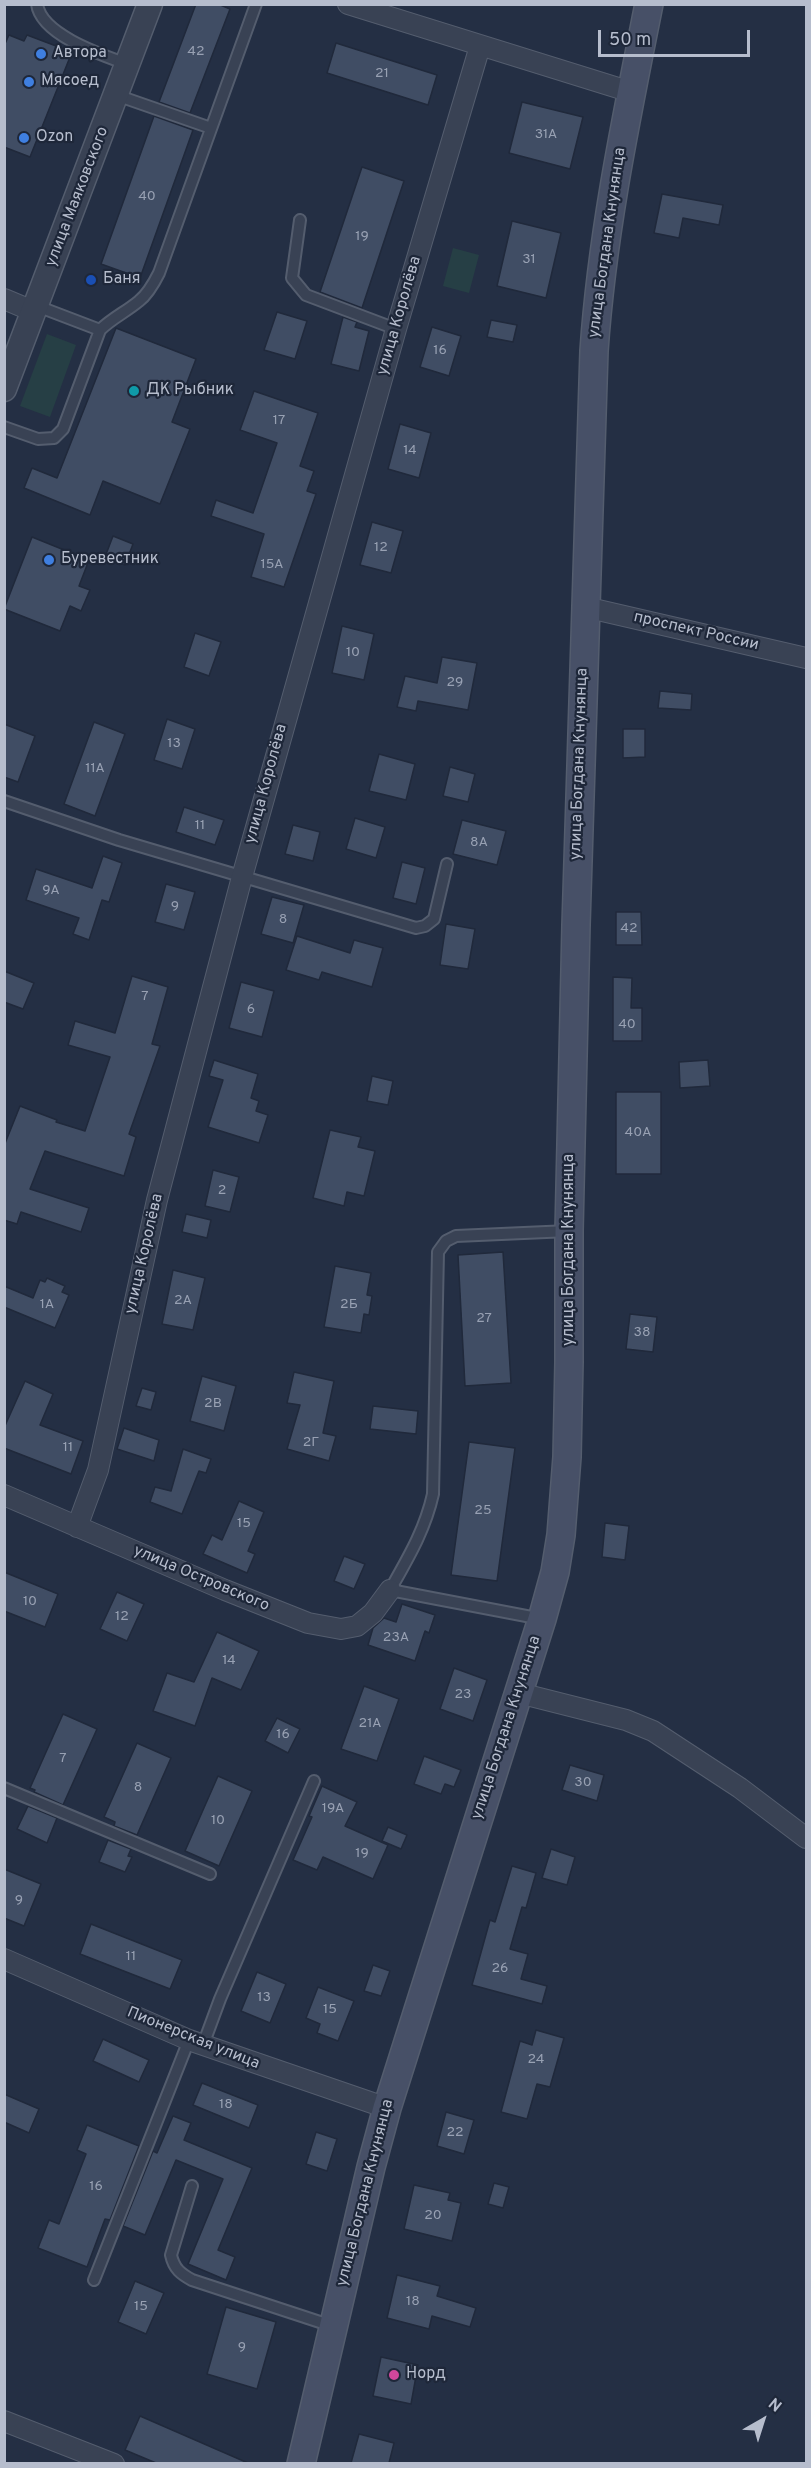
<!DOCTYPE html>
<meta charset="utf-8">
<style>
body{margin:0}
#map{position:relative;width:811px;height:2468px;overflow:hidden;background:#242f44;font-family:Overpass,sans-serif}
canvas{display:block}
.frame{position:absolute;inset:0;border:6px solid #b6bdcd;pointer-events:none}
.north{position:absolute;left:733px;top:2390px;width:60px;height:60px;-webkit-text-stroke:4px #1e2739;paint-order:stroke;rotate:39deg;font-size:16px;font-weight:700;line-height:24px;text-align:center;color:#b6bdcd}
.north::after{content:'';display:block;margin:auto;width:21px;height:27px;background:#b6bdcd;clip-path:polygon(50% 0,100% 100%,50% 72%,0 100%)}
.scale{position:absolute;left:598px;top:30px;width:152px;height:27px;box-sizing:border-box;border:3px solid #b6bdcd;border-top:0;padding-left:8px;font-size:18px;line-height:21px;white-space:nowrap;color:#b6bdcd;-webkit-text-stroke:4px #1e2739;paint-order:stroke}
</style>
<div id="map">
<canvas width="811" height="2468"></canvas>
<div class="frame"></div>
<div class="north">N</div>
<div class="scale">50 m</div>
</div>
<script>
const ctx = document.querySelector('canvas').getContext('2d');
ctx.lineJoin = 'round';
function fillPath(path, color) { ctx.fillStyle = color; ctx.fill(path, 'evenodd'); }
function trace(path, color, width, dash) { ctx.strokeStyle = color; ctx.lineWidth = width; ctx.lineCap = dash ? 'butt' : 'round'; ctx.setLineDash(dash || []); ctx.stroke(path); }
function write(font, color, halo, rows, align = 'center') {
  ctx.font = font + ' Overpass,sans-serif'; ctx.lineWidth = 4.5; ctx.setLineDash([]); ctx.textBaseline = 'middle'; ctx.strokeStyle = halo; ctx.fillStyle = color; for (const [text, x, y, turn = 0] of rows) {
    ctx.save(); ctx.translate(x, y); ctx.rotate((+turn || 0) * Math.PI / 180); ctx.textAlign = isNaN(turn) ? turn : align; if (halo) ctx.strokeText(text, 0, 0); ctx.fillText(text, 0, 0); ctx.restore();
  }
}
fillPath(new Path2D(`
 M453,248l26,7 -10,38 -26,-7z
 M47,334l29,11 -26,72 -30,-11z`), '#263f45');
const building = new Path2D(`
 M196,4h22l12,5 -40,104 -31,-11z
 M9,35l15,6 3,-6 45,17 -42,105 -26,-10v-101z
 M336,43l101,32 -9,30 -101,-32z
 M522,102l61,15 -13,52 -61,-16z
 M154,116l39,14 -53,148 -39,-14z
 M362,167l42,14 -42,127 -42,-16z
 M662,194l61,11 -4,20 -36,-7 -4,20 -25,-5z
 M512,221l49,12 -15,65 -49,-12z
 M277,312l30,9 -12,38 -31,-9z
 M343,317l14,5 -2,5 14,4 -10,40 -28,-7z
 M491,320l26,5 -4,17 -26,-5z
 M432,327l29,9 -12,40 -29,-9z
 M116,328l80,31 -24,63 18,7 -30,75 -57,-23 -13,34 -66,-27 8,-20 25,10z
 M254,391l64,22 -18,53 14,5 -7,20 9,3 -32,93 -33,-10 13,-43 -53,-18 5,-16 37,13 24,-70 -37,-13z
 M400,424l31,9 -12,45 -31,-9z
 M372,522l31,9 -12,42 -31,-8z
 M113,536l20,8 -8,21 -20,-8z
 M32,537l57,23 -10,26 11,4 -9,21 -11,-5 -10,25 -56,-22z
 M342,626l32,8 -10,46 -32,-7z
 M195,633l26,9 -12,34 -25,-9z
 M442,657l35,6 -9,47 -50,-9 -2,10 -19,-4 8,-31 32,7z
 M660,691l32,3 -1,16 -33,-2z
 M167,719l28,10 -13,40 -28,-9z
 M94,722l31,12 -30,82 -31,-12z
 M4,724l31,12 -17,46 -14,-5z
 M623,729h22v28l-22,1z
 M379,754l36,10 -9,36 -37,-9z
 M450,767l25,7 -7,28 -25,-6z
 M184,807l40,13 -9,25 -39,-13z
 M355,818l30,9 -9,31 -30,-9z
 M462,820l44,11 -9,34 -44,-11z
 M293,825l27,7 -7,29 -28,-7z
 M103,856l19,7 -13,39 -7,-2 -13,40 -16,-6 6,-16 -53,-18 10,-31 56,19z
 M402,862l23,6 -9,36 -23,-6z
 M166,884l29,8 -11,38 -29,-8z
 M272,897l32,8 -11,38 -32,-9z
 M616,912h25l1,33h-26z
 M446,924l29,5 -7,40 -28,-4z
 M297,936l53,17 4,-13 29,8 -11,39 -50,-15 -3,8 -33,-10z
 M4,971l30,12 -11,26 -19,-7z
 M132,976l36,11 -16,57 8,2 -31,88 7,3 -12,39 -79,-25 -15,38 59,19 -8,24 -60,-20 -4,12 -13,-4v-74l16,-40 37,14 -1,2 29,9 25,-74 -42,-12 7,-24 40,12z
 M613,977l19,1 -1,30h11v33h-29z
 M241,982l33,9 -12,46 -33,-9z
 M214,1060l44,14 -7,24 8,3 -3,10 12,4 -9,28 -51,-16 15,-47 -14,-4z
 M708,1060l2,26 -30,2 -1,-26z
 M372,1076l21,5 -5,24 -21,-4z
 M616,1092h45v82h-45z
 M330,1130l31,7 -3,10 17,4 -11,45 -17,-4 -3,14 -31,-8z
 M213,1170l26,7 -9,35 -25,-6z
 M186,1214l25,6 -4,18 -25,-6z
 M503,1252l8,131 -46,3 -7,-131z
 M335,1266l36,7 -4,22 5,1 -3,19 -5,-1 -3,19 -37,-6z
 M173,1270l32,8 -12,52 -31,-6z
 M47,1278l18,8 -3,6 7,3 -14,33 -51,-21v-21l29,12 7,-18 5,2z
 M630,1314l27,3 -4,35 -27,-3z
 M294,1372l40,9 -11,52 13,3 -7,25 -42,-12 13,-44 -13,-2z
 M202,1376l34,10 -12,45 -34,-10z
 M25,1381l28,13 -13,31 43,16 -12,33 -67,-26v-20z
 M142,1388l14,4 -5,18 -15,-4z
 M373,1406l45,5 -2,23 -46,-5z
 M124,1428l35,12 -5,21 -37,-12z
 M469,1442l46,6 -18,133 -46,-6z
 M183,1449l28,10 -5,14 -7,-2 -17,43 -32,-12 5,-15 16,4z
 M239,1501l25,11 -16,39 7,3 -8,19 -44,-19 9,-19 10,5z
 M605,1523l24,3 -4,34 -23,-3z
 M344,1556l21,8 -11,25 -20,-8z
 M4,1572l54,22 -13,33 -41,-16z
 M117,1592l27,12 -17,37 -27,-12z
 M402,1604l33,11 -6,18 -4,-2 -10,30 -47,-16 5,-17 11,-10 12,4z
 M217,1632l42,19 -18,39 -29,-12 -17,48 -42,-15 14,-38 27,9z
 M454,1668l33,12 -14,41 -33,-12z
 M364,1686l35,13 -22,62 -36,-12z
 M63,1714l34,15 -34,76 -29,-13 1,-2 -5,-2z
 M277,1718l23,11 -12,24 -23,-12z
 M137,1743l34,15 -34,77 -23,-9 1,-4 -11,-5z
 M424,1756l37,14 -7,17 -9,-3 -4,10 -27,-10z
 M570,1765l34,10 -7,26 -35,-11z
 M218,1776l34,15 -33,75 -34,-15z
 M322,1786l35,16 -12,24 43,19 -15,34 -50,-22 -6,13 -24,-10 19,-43 -3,-1z
 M28,1806l29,12 -10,25 -30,-14z
 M388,1827l19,8 -6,14 -19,-8z
 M108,1840l23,9 -3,7 4,1 -7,15 -26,-10z
 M551,1849l24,8 -8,28 -25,-7z
 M512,1866l24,7 -10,35 -4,-1 -12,42 18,5 -7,25 26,7 -5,18 -70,-19 18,-65 5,2z
 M4,1869l37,15 -17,42 -20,-8z
 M91,1924l91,36 -12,29 -90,-35z
 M373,1965l17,6 -9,25 -17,-5z
 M257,1972l29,12 -16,39 -29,-12z
 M318,1987l36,14 -16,40 -21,-8 3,-9 -14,-6z
 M536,2030l28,8 -14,49 -13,-3 -10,35 -26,-7 19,-71 12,4z
 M103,2039l46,21 -10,22 -46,-21z
 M202,2083l56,22 -9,23 -56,-23z
 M4,2094l35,15 -10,24 -25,-11z
 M446,2112l28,8 -10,34 -27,-8z
 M173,2116l18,7 -7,17 68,28 -34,82 17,7 -9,23 -38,-16 35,-85 -47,-19 -31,75 -22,-9 30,-75 4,2z
 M87,2125l52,21 -29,74 -5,-1 -18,48 -49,-19 11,-28 10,4 27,-70 -9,-4z
 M316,2132l21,7 -10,32 -21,-7z
 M494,2183l15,4 -6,21 -15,-4z
 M414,2185l36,8 -2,7 13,3 -9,38 -48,-12z
 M397,2275l43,11 -3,10 39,12 -6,19 -38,-11 -3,13 -42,-11z
 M135,2281l29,12 -18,41 -28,-12z
 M226,2307l50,15 -19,67 -50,-15z
 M381,2357l37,8 -7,39 -38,-8z
 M140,2416l108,47h-92l-31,-13z
 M359,2434l35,9 -5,20h-38z`);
fillPath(building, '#404d64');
trace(building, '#20293b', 1.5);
const service = new Path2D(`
 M37,4c4,31 65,51 90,60
 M116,95l95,33
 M300,220l-8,58 14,17 90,34
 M37,306l63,24c12,-12 26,-18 39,-29 9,-7 15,-18 20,-28l97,-269
 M4,427l34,12 16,-1 9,-9 37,-99
 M4,801l115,39 297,88 9,-2 9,-7 13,-55
 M542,1619l-152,-29c18,-32 35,-60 43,-96l5,-242 8,-11 10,-5 113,-5
 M4,1788l206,86
 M203,2045l17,-46 94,-218
 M192,2186l-21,69c3,14 10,19 21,25l140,46
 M94,2280l95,-240`);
const minor = new Path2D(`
 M348,4l283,88
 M4,299l31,13
 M585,607l221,51
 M4,1495l221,95 83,33 33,6 16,-3 16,-13 17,-23
 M77,1527l21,-57 59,-270 85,-323 154,-548 84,-283
 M519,1693l107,27 27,11 87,57 66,50
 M4,1959l185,81 198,68
 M4,2421l110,43`);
const tertiary = new Path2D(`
 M4,389l146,-385`);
const secondary = new Path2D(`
 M301,2464l70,-297 16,-59 155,-489 13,-47 6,-37 6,-78 2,-95v-131l7,-306 18,-574c8,-117 32,-232 55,-347`);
trace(service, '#545d6e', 14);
trace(minor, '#545d6e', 22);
trace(tertiary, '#545d6e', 27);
trace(secondary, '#545d6e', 30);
trace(service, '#394254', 10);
trace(minor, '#394254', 20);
trace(tertiary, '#394254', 24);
trace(secondary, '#475067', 27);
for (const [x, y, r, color] of [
 [41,54,6,"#3f7fe0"],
 [29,82,6,"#3f7fe0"],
 [24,138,6,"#3f7fe0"],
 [91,280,6,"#1a4fb4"],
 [134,391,6,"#0f9aa8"],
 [49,560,6,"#3f7fe0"],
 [394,2375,6,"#d1479c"]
]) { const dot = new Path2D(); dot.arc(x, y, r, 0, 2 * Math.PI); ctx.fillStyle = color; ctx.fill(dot); trace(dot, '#1e2739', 2); }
write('14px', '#98a1b3', null, [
 ["42",196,52],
 ["21",382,74],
 ["31А",546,135],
 ["40",147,197],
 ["19",362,237],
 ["31",529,260],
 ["16",440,351],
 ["17",279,421],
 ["14",410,451],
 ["12",381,548],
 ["15А",272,565],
 ["10",353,653],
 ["29",455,683],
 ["13",174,744],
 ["11А",95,769],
 ["11",200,826],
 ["8А",479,843],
 ["9А",51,891],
 ["9",175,907],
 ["8",283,920],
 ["42",629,929],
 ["7",145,997],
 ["6",251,1010],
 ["40",627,1025],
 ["40А",638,1133],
 ["2",222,1191],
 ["2А",183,1301],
 ["1А",47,1305],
 ["2Б",349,1305],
 ["27",484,1319],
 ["38",642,1333],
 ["2В",213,1404],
 ["2Г",311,1443],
 ["11",68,1448],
 ["25",483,1511],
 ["15",244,1524],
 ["10",30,1602],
 ["12",122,1617],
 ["23А",396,1638],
 ["14",229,1661],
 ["23",463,1695],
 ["21А",370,1724],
 ["16",283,1735],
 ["7",63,1759],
 ["30",583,1783],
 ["8",138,1788],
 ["19А",333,1809],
 ["10",218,1821],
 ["19",362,1854],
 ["9",19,1901],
 ["11",131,1957],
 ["26",500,1969],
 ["13",264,1998],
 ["15",330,2010],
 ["24",536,2060],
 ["18",226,2105],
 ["22",455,2133],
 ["16",96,2187],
 ["20",433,2216],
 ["18",413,2302],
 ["15",141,2307],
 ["9",242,2348]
]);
write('16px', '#b6bdcd', '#1e2739', [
 ["Автора",53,54],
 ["Мясоед",41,82],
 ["Ozon",36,138],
 ["Баня",103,280],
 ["ДК Рыбник",146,391],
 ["Буревестник",61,560],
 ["Норд",406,2375]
], 'left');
write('16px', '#b6bdcd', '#1e2739', [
 ["улица Маяковского",78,197,-69],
 ["улица Богдана Кнунянца",608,243,-82],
 ["улица Королёва",400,316,-74],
 ["проспект России",696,632,13],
 ["улица Богдана Кнунянца",580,764,-88],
 ["улица Королёва",267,784,-75],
 ["улица Богдана Кнунянца",570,1250,-90],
 ["улица Королёва",145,1254,-77],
 ["улица Островского",201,1579,23],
 ["улица Богдана Кнунянца",507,1728,-72],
 ["Пионерская улица",193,2039,22],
 ["улица Богдана Кнунянца",366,2193,-76]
]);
</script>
